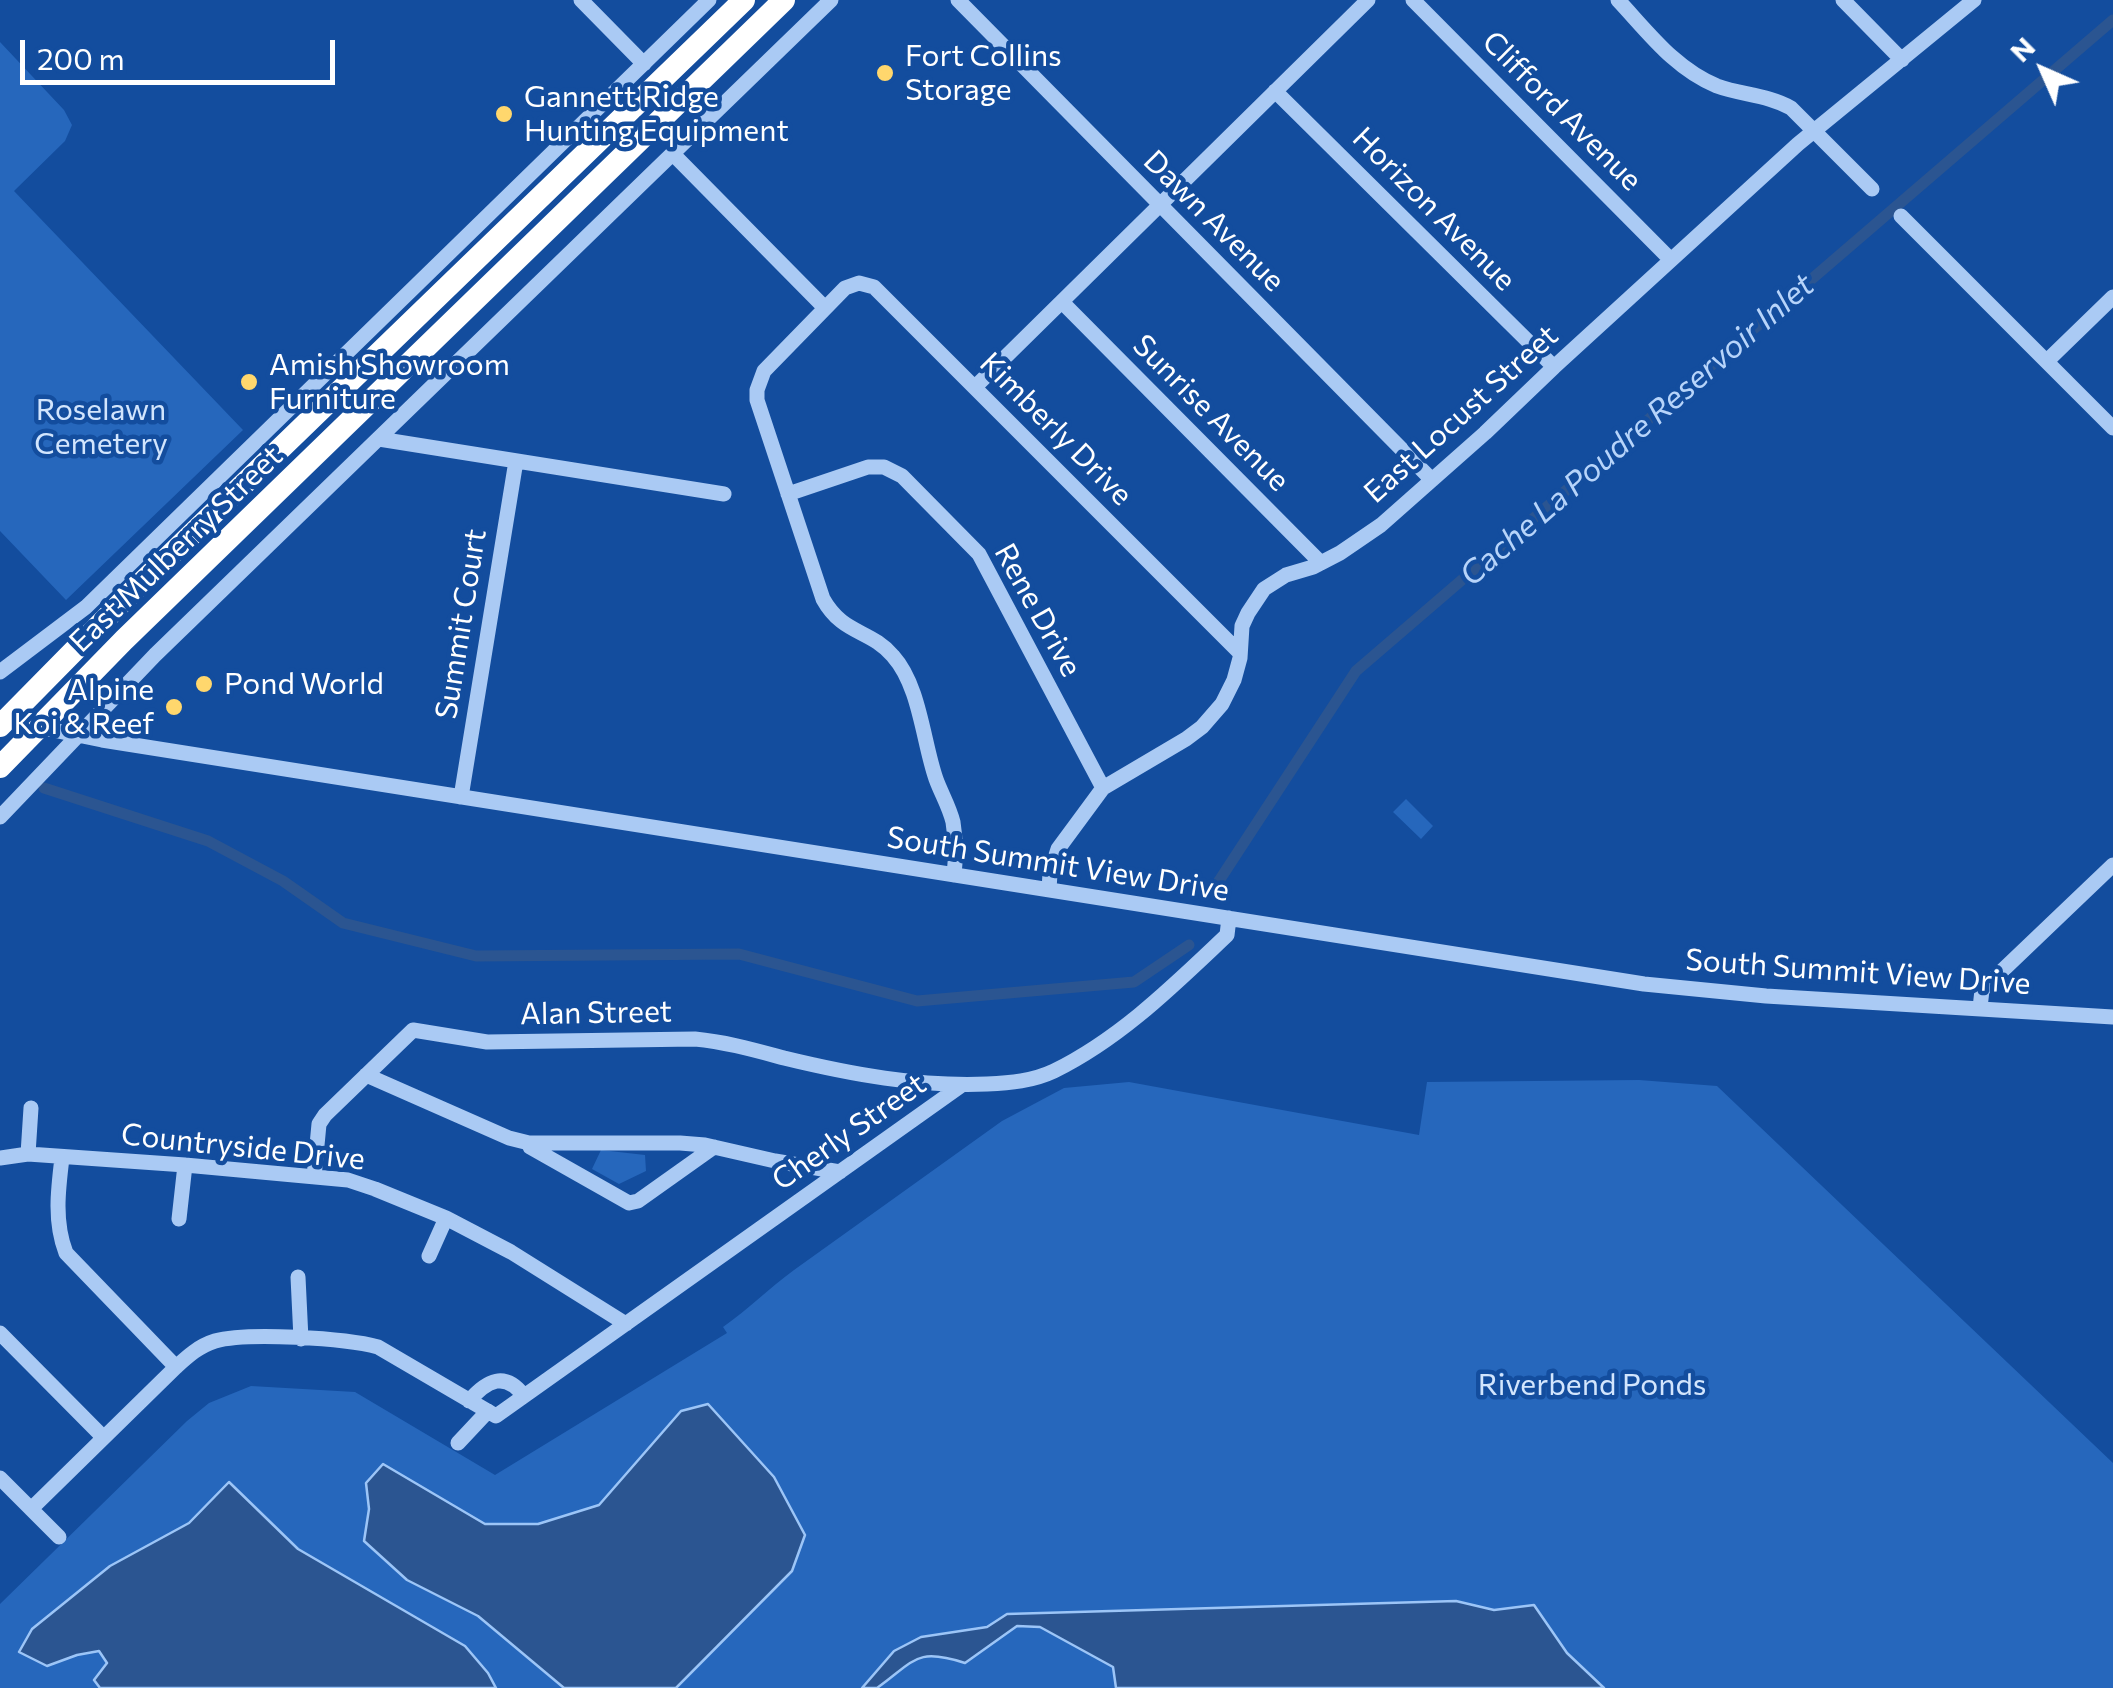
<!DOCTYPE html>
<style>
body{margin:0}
#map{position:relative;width:2113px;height:1688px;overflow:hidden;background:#134d9e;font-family:Commissioner,sans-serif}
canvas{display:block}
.north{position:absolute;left:1993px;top:20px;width:100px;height:100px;-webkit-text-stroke:8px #134d9e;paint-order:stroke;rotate:315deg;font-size:28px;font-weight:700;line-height:40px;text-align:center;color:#fff}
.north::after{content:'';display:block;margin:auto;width:35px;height:45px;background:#fff;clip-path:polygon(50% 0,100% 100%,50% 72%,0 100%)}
.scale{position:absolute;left:20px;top:40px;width:315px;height:45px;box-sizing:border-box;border:5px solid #fff;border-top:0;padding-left:12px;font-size:30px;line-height:35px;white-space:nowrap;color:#fff;-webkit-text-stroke:8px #134d9e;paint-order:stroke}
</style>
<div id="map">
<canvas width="2113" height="1688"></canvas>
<div class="north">N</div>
<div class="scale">200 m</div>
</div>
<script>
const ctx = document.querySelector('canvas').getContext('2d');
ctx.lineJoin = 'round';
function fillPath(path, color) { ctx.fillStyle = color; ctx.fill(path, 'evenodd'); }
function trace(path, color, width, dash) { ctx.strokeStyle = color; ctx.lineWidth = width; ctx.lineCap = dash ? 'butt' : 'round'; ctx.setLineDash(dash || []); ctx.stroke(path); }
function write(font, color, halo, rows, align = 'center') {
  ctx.font = font + ' Commissioner,sans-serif'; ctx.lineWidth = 9; ctx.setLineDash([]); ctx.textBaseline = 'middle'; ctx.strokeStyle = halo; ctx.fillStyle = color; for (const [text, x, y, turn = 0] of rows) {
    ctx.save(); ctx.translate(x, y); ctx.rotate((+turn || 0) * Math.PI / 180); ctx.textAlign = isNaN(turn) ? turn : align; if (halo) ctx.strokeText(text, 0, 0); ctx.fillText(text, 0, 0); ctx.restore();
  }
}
fillPath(new Path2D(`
 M0,42l64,68 8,15 -7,16 -51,50 229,239 -177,170 -66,-69z
 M1406,799l27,27 -12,13 -28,-27z
 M1639,1080l78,6 396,377v225h-2113v-84l187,-183 22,-18 42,-17 104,6 140,83 232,-142 -4,-6c26,-18 46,-39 71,-57l208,-149 62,-33 65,-6 290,53 8,-53z
 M601,1150l44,5 1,16 -27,13 -27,-15z`), '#2667bc');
const water = new Path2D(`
 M708,1404l66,73 31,58 -13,36 -116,117h-112l-86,-72 -71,-36 -43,-39 5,-32 -3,-26 17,-19 102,60h53l61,-19 82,-94z
 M229,1482l69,67 167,97 23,27 8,15h-396l-6,-8 13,-17 -8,-12 -22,4 -30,11 -28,-14 13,-23 78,-63 79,-43z
 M1456,1601l38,9 40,-5 33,48 37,35h-488l-3,-21 -73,-40 -23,-1 -52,37c-50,-16 -50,-2 -88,25h-15l32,-37 27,-14 66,-10 20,-13z`);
fillPath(water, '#2b5591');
trace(water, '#9cc5f7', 2.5);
trace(new Path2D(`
 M44,788l164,53 75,40 60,42 133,33 263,-2 178,47 217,-19 55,-37
 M1215,887l141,-216 757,-651`), '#2b5591', 11);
trace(new Path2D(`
 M581,0l63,64
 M958,0l474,480
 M1413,0l258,260
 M1618,0c30,32 57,69 99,86 25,9 51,9 74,22l81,81
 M1843,0l59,60
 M1275,91l279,276
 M673,154l152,154
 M1901,216l212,212
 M1062,302l259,261
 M2047,361l66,-64
 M975,387l393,-387
 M379,439l345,55
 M788,494l80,-27h16l18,9 77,78 124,234
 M0,672l86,-65 623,-607
 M0,719l102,21 1542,244 122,12 347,21
 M461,797l55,-336
 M0,817l155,-162 676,-655
 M954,875c2,-18 2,-35 -1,-53 -4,-16 -12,-29 -17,-43 -13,-37 -16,-93 -43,-123 -23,-27 -50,-21 -70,-57l-66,-199v-10l7,-19 81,-83 14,-5 15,4 365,365
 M1049,890l1,-17 8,-24 45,-61 83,-49 16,-12 20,-23 12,-24 6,-22 2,-32 6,-13 16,-24 22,-14 27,-8 27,-14 41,-28 104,-92 69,-66 244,-223 176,-144
 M1980,1008l2,-18 131,-125
 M366,1075l143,63 20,5h151l25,2 70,16 65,11
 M530,1147l99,56 9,-2 76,-54
 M28,1154l3,-46
 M0,1158l28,-4 157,11 163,15 27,9 71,29 65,34 115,72
 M62,1158c-4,32 -8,64 4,95l110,114
 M314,1177l5,-53 6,-9 88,-85 74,12 208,-3c31,3 59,11 89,19 66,16 135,29 203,26 23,-1 46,-3 67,-13 67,-33 120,-86 173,-136l2,-17
 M179,1219l6,-54
 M429,1256l17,-38
 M298,1277l3,62
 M0,1333l103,104
 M469,1401c18,-21 36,-30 55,-5
 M458,1443l30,-32
 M0,1478l59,59
 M31,1509l145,-142c12,-11 23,-21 39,-26 31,-9 131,-3 163,6l118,69 466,-331`), '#aacaf4', 15);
trace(new Path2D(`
 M0,726l131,-133 613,-593
 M0,767l124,-127 660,-640`), '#fff', 22);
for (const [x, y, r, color] of [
 [885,73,10,"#ffd76d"],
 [504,114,10,"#ffd76d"],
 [249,382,10,"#ffd76d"],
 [204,684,10,"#ffd76d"],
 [174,707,10,"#ffd76d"]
]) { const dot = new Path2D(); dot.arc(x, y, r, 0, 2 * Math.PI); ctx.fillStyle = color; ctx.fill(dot); trace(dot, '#134d9e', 4); }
write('30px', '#fff', '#134d9e', [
 ["Fort Collins",905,56],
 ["Storage",905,90],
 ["Gannett Ridge",524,97],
 ["Hunting Equipment",524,131],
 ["Amish Showroom",269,365],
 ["Furniture",269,399],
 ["Pond World",224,684],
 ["Alpine",154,690,"right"],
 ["Koi & Reef",154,724,"right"]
], 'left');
write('30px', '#fff', '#134d9e', [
 ["Clifford Avenue",1562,111,45],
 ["Horizon Avenue",1434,209,45],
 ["Dawn Avenue",1214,221,45],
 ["Sunrise Avenue",1211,413,45],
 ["East Locust Street",1461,414,-42],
 ["Kimberly Drive",1056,429,45],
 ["East Mulberry Street",176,549,-44],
 ["Rene Drive",1038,610,61],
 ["Summit Court",461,624,-81],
 ["South Summit View Drive",1058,864,9],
 ["South Summit View Drive",1858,972,4],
 ["Alan Street",596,1013,-1],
 ["Cherly Street",849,1132,-35],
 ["Countryside Drive",243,1147,6]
]);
write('30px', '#d2e5fd', '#134d9e', [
 ["Roselawn",101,410],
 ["Cemetery",101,444],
 ["Riverbend Ponds",1592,1385]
]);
write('italic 32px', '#b7d4fa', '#134d9e', [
 ["Cache La Poudre Reservoir Inlet",1637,430,-41]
]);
</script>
